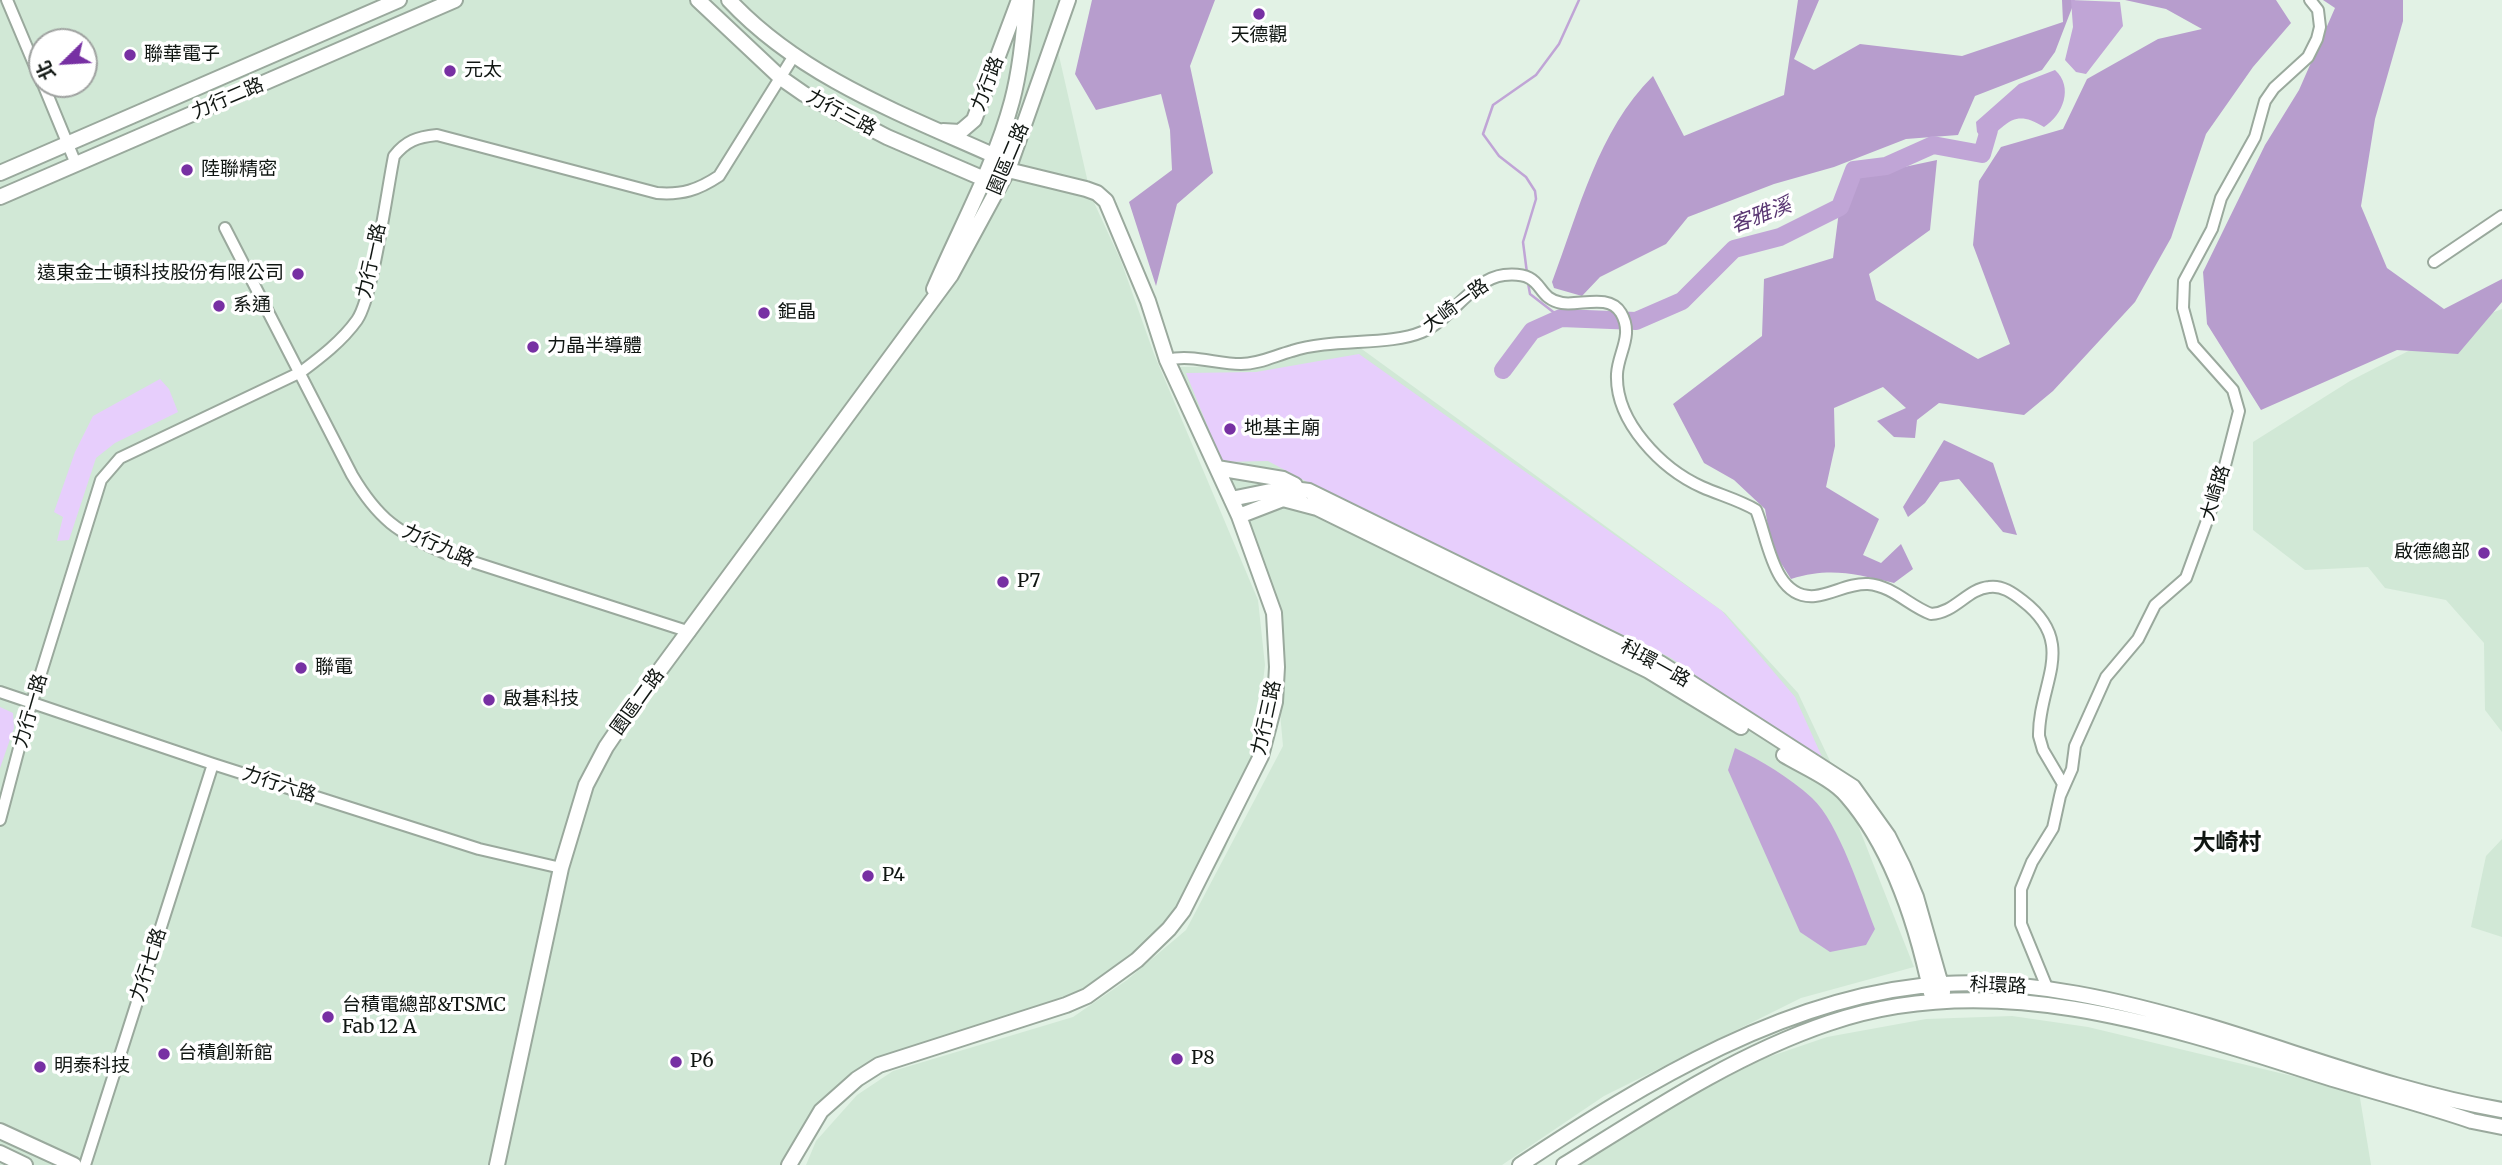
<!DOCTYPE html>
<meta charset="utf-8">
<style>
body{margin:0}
#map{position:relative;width:2502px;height:1165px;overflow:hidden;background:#e2f2e5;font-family:Merriweather,"Noto Sans TC",serif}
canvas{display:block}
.north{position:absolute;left:28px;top:28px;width:70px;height:70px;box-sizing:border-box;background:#fff;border:2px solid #9fa2a0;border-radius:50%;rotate:246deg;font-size:19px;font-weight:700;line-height:28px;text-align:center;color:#101612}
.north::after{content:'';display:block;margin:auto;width:24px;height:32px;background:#7730a3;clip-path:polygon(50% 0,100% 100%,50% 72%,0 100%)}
</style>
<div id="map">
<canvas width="2502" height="1165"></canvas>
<div class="north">北</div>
</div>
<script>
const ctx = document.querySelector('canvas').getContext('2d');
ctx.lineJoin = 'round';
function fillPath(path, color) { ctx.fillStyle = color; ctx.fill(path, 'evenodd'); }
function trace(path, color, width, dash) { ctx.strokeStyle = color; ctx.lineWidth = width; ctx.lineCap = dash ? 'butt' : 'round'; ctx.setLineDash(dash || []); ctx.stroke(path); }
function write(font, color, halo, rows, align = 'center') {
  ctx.font = font + ' Merriweather,"Noto Sans TC",serif'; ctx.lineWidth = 7; ctx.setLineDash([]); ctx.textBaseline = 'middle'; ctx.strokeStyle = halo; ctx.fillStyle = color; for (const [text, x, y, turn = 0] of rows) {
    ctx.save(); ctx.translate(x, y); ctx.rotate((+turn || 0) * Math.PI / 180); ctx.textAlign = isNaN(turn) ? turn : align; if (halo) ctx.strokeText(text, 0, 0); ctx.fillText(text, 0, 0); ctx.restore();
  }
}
fillPath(new Path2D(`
 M0,0h1075l-18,47 34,149 30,65 33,93 104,246 7,65 -8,66 -16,77 -17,44 -46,79 -52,45 -55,37 -38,8 -143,45 -38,24 -32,35 -21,40h-799zM42,42h42v42h-42z
 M2502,309v423l-17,-22 -1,-67 -38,-43 -61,-12 -17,-21 -63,3 -52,-40v-88l97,-61 105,-54z
 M1359,347l366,266 73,80 48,102 68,172 -113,31 -197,98 -102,69h-696l10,-24 41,-46 36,-24 180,-54 54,-37 59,-50 97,-184 -16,-179 -88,-200 84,-1 43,-13z
 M2502,839v98l-31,-10 15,-71z
 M2012,1016l76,11 271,65 12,73h-790l98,-63 75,-40 73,-25 99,-18z`), '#d1e8d6');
fillPath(new Path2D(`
 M1359,354l363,257 73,86 32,71 -156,-110 -332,-159 -71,-38 -46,1 -36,-89 70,-1z
 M160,379l9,10 9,23 -63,31 -19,15 -27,82 -12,1 6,-24 -9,-5 21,-60 18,-36z
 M0,707l13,6 1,15 -14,40z`), '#e7cefc');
fillPath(new Path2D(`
 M1092,0h123l-25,66 23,107 -36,31 -21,82 -27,-84 43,-32 -2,-40 -9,-36 -65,16 -21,-36z
 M1798,0h21l-25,59 20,11 46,-26 102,12 101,-34 -1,-22h13l-20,52 -13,18 -67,26 -17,39 -52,4 -72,28 -60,17 -86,33 -22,27 -66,33 -18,19 -28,-8 -2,-6c27,-71 46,-152 101,-206l31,60 100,-41z
 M2125,0h151l15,23 -38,44 -47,67 -35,104 -36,64 -82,89 -29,24 -85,-12 -22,17 -2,18 -21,-1 -17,-16 29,-13 -23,-21 -49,21 1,38 -9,41 53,32 -16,36 18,8 20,-19 12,25 -19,14c-40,-9 -63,-16 -103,-4l-19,-30 -7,-40 -31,-29 -30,-17 -31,-59 89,-68 2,-57 69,-21 10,-78 94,-20 -7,70 -61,44 7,26 102,59 32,-15 -37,-99 6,-64 22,-34 62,-18 24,-50 71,-40 44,-10 -36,-20z
 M2323,0h80v21l-28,98 -14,87 26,62 57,41 58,-30v23l-44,52 -61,-4 -136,60 -54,-86 -4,-52 62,-127 34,-55 36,-82z
 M1944,440l49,23 24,72 -14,-3 -44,-53 -19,3 -15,21 -17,14 -5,-10z`), '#b79dcd');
fillPath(new Path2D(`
 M2071,0l49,2 3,24 -37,48 -10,-2 -11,-12 8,-33z
 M2055,70c19,17 8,45 -11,57 -29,-18 -36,-5 -59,16l-8,-11 -1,-10 43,-38z
 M1735,748c27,13 54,29 77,50 27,25 49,96 63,131l-9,16 -36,7 -30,-20 -72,-162z`), '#c0a5d6');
trace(new Path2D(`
 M1527,273l-4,-31 13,-43 -1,-8 -9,-14 -27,-21 -16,-22 10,-29 43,-30 23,-31 20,-44
 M1528,283l2,11 31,24`), '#c0a5d6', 2.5);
trace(new Path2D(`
 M1503,370l29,-39 29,-13 75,3 46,-20 52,-52 46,-12 60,-30 14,-37 32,-4 47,-21 49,9 7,-24`), '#c0a5d6', 18);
const street = new Path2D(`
 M7,0l35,83
 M43,84l33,80
 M225,228l127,247c26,44 46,58 93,78l245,79
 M2434,262l68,-46
 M1167,360c24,-6 50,4 74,4 18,0 33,-8 51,-13 40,-13 97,-5 130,-19 30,-13 50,-53 82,-57 43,-4 29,23 58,28 18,3 47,-10 59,10 13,22 -3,40 -4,61 -2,48 45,95 85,113 18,8 37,13 54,23 12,28 17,90 59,86 18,-2 34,-13 53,-12 25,2 41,22 63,30 24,-1 36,-25 58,-27 13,-2 24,6 34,14 56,43 15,83 16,135l4,14 20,34 -3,12
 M0,692l213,72 266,85 82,19
 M0,820l27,-102 74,-238 19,-22 181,-86c20,-15 41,-31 56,-52 16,-23 30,-130 37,-164 12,-15 23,-19 43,-21l220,58c25,2 41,-3 62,-17l76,-122
 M2048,990l-27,-66v-35l11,-27 21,-34 7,-32 12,-27 3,-23 31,-69 32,-38 17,-34 31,-27 34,-93 19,-74 -6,-21 -40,-45 -10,-37 1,-27 28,-52 9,-31 34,-61 10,-36 9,-13 34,-31 9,-18 3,-12 -2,-17 -8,-10
 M85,1165l128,-401`);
const secondary = new Path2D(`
 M698,0l83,78 23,16 83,43 95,41 26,-8 78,19 11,4 9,8 42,100 19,59 72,156 35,97 3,54 -2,35 -14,54 -78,155 -14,18 -32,31 -50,36 -21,9 -187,60 -22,14 -36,32 -32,54
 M729,0c71,76 170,113 264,155l15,15
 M943,131l17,1 14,-12 45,-120
 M0,173l399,-173
 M0,197l455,-197
 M934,289c26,-61 61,-124 78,-188 9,-34 12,-67 14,-101
 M1217,468l66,11 12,6
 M1231,499l54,-11 24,3 351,172 193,124 35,49 15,30 13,31 27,95
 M1239,516l44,-17 34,9 332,163 92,56
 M1784,755c20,12 49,24 63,41 46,53 70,130 84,197
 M0,1131l74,34
 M0,1153l25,12
 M497,1165l64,-297 25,-83 20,-38 34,-50 311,-422 57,-105 60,-170
 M1520,1165c124,-82 271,-172 423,-181 89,-5 180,17 265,42 97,29 194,67 294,84
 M1564,1165c85,-53 170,-110 265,-142 162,-56 336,2 491,52 51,16 102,29 152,46l30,6`);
trace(street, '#9aa99d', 14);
trace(secondary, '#9aa99d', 18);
trace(street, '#fff', 10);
trace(secondary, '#fff', 14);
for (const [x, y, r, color] of [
 [1259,14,7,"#7730a3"],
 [130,55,7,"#7730a3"],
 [450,71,7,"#7730a3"],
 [187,170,7,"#7730a3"],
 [298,274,7,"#7730a3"],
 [219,306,7,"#7730a3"],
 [764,313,7,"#7730a3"],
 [533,347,7,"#7730a3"],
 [1230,429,7,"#7730a3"],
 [2484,553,7,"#7730a3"],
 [1003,582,7,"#7730a3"],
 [301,668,7,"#7730a3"],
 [489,700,7,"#7730a3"],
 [868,876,7,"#7730a3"],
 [328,1017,7,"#7730a3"],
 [164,1054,7,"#7730a3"],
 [1177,1059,7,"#7730a3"],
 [676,1062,7,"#7730a3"],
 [40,1067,7,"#7730a3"]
]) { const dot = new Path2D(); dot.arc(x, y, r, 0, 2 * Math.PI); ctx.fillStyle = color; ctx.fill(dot); trace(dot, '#fff', 2.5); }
write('19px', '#101612', '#fff', [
 ["天德觀",1259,36,"center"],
 ["聯華電子",144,55],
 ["元太",464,71],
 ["陸聯精密",201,170],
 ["遠東金士頓科技股份有限公司",284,274,"right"],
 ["系通",233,306],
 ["鉅晶",778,313],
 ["力晶半導體",547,347],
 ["地基主廟",1244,429],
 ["啟德總部",2470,553,"right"],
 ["P7",1017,582],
 ["聯電",315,668],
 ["啟碁科技",503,700],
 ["P4",882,876],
 ["台積電總部&TSMC",342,1006],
 ["Fab 12 A",342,1028],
 ["台積創新館",178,1054],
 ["P8",1191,1059],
 ["P6",690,1062],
 ["明泰科技",54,1067]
], 'left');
write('19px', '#101612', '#fff', [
 ["力行路",988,84,-69],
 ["力行二路",228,99,-23],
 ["力行三路",841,113,28],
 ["園區二路",1009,159,-67],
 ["力行一路",372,261,-78],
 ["大崎一路",1456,306,-36],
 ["大崎路",2216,493,-73],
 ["力行九路",438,546,24],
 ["科環一路",1655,664,29],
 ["園區二路",638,702,-54],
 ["力行一路",31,711,-74],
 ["力行三路",1267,718,-78],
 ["力行六路",279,785,18],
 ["力行七路",149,965,-72],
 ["科環路",1998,986,3]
]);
write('italic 21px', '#5a3773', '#fff', [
 ["客雅溪",1761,216,-21]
]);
write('bold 23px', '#101612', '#fff', [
 ["大崎村",2227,843]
]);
</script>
